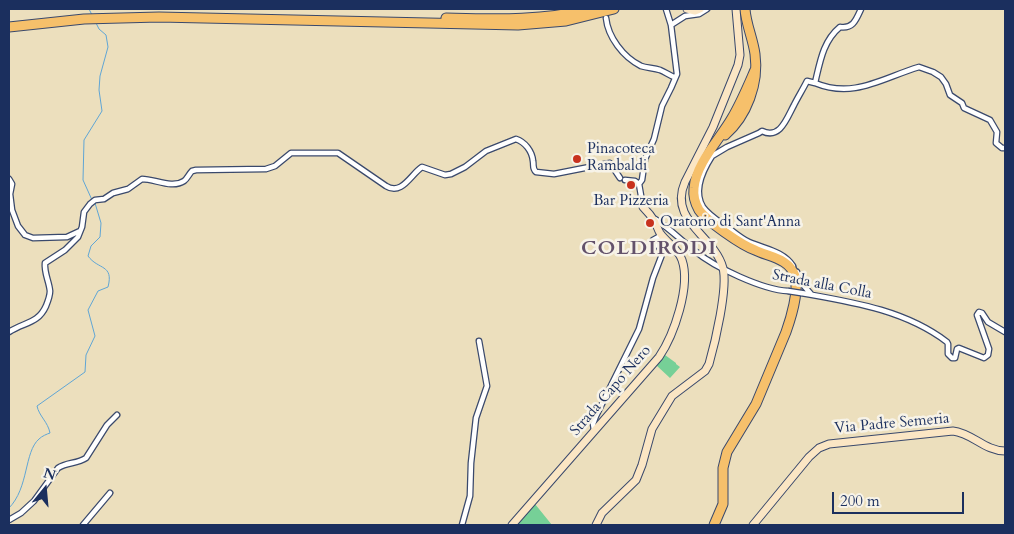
<!DOCTYPE html>
<style>
body{margin:0}
#map{position:relative;width:1014px;height:534px;overflow:hidden;background:#ecdfbd;font-family:Cardo,serif}
canvas{display:block}
.frame{position:absolute;inset:0;border:10px solid #1b2f5e;pointer-events:none}
.north{position:absolute;left:20px;top:464px;width:50px;height:50px;-webkit-text-stroke:4px #f7f3e8;paint-order:stroke;rotate:17deg;font-size:14px;font-weight:700;line-height:20px;text-align:center;color:#1b2f5e}
.north::after{content:'';display:block;margin:auto;width:18px;height:22px;background:#1b2f5e;clip-path:polygon(50% 0,100% 100%,50% 72%,0 100%)}
.scale{position:absolute;left:832px;top:492px;width:132px;height:22px;box-sizing:border-box;border:2px solid #1b2f5e;border-top:0;padding-left:6px;font-size:15px;line-height:18px;white-space:nowrap;color:#1b2f5e;-webkit-text-stroke:4px #f7f3e8;paint-order:stroke}
</style>
<div id="map">
<canvas width="1014" height="534"></canvas>
<div class="frame"></div>
<div class="north">N</div>
<div class="scale">200 m</div>
</div>
<script>
const ctx = document.querySelector('canvas').getContext('2d');
ctx.lineJoin = 'round';
function fillPath(path, color) { ctx.fillStyle = color; ctx.fill(path, 'evenodd'); }
function trace(path, color, width, dash) { ctx.strokeStyle = color; ctx.lineWidth = width; ctx.lineCap = dash ? 'butt' : 'round'; ctx.setLineDash(dash || []); ctx.stroke(path); }
function write(font, color, halo, rows, align = 'center') {
  ctx.font = font + ' Cardo,serif'; ctx.lineWidth = 5; ctx.setLineDash([]); ctx.textBaseline = 'middle'; ctx.strokeStyle = halo; ctx.fillStyle = color; for (const [text, x, y, turn = 0] of rows) {
    ctx.save(); ctx.translate(x, y); ctx.rotate((+turn || 0) * Math.PI / 180); ctx.textAlign = isNaN(turn) ? turn : align; if (halo) ctx.strokeText(text, 0, 0); ctx.fillText(text, 0, 0); ctx.restore();
  }
}
fillPath(new Path2D(`
 M665,355l11,8v1l4,3 -10,11 -14,-13z
 M535,504l17,21h-35z`), '#76d097');
trace(new Path2D(`
 M89,9l3,6
 M92,200l-9,-20 1,-40 18,-29 -3,-21 1,-14 8,-29 -2,-12 -7,-6 -3,-6
 M9,508c20,-20 15,-56 30,-69 3,-3 8,-5 11,-6 -2,-11 -11,-17 -13,-27l48,-34 1,-17 9,-19 -7,-26 10,-19 10,-4c6,-23 -10,-17 -20,-31l3,-10 9,-9 1,-14 -6,-20`), '#5fa5d5', 1);
const street = new Path2D(`
 M606,18c2,19 17,39 35,48 6,2 13,2 19,4 5,2 9,5 14,7
 M671,25l14,-9 14,-2 8,-5
 M815,83c39,16 67,-5 104,-16l14,5 8,5 5,7 4,11 12,8 2,5 26,12 7,12 -1,11 6,5h3
 M709,156h3l15,-9 32,-14 3,-2c18,9 25,-13 32,-26 4,-8 9,-16 13,-24l8,2c5,-21 8,-42 25,-56 13,2 16,-7 21,-18
 M712,156c-9,14 -19,35 -9,51 5,7 14,13 21,18 8,5 16,13 25,17 16,7 34,9 44,24
 M9,179l3,5 -2,10 2,16 6,16 7,9 8,3 34,-1 13,-6
 M625,180l10,1 4,3
 M643,207l-4,-23 3,-4 3,-21 9,-20 8,-33 9,-18 6,-14 -6,-49 -5,-16
 M655,219c14,9 27,22 40,32 19,16 68,39 93,40
 M797,272l7,14 7,8
 M801,293c51,9 104,17 146,49l1,2v10l4,4h3l2,-9 2,-1 25,10 4,-3 1,-6 -12,-34 2,-3 3,1 6,9 17,10
 M9,332c15,-10 29,-8 37,-26 2,-5 4,-10 4,-15 -1,-10 -6,-18 -5,-28l20,-13 13,-13 4,-10 2,-15 6,-8 5,-4 9,-1 9,-6 15,-4 14,-10c13,0 30,10 42,2 3,-2 5,-7 8,-10l4,-1 70,-1 9,-3 16,-13h47l48,33c16,10 25,-12 36,-19l23,8 6,-1 14,-7 21,-16 30,-12c9,3 16,12 17,22 1,5 -1,7 3,11l18,2 56,-11 10,15
 M594,430l-1,-6 3,-8 43,-87 14,-51 10,-26 -10,-12 9,-5
 M9,520l12,-7 13,-12 24,-33c9,-6 19,-4 28,-10l21,-33 10,-10
 M83,525l27,-32
 M462,525l8,-29 1,-33 5,-45 11,-32 -8,-45`);
const secondary = new Path2D(`
 M687,9l8,2 5,-2
 M512,525l147,-168c15,-22 32,-71 23,-97 -4,-12 -15,-17 -22,-27 -2,-3 -3,-7 -5,-11 -3,-5 -7,-10 -12,-15
 M596,525l6,-12 34,-33 6,-15 10,-36 20,-33 33,-25 4,-7c6,-21 19,-76 14,-96 -9,-33 -55,-47 -38,-86l28,-55 25,-62 2,-10 -4,-46
 M753,525l56,-68 10,-9 10,-4 124,-13c19,2 32,20 52,20`);
const highway = new Path2D(`
 M446,18c47,1 96,3 142,-9
 M9,27l75,-8 75,-2 359,8 48,-4 48,-12
 M725,135c22,-19 34,-52 30,-81 -2,-15 -9,-30 -10,-45
 M714,525l9,-21v-36l4,-16 29,-48 30,-72c5,-14 13,-41 9,-56 -6,-18 -26,-19 -40,-26 -14,-5 -48,-29 -56,-40 -4,-7 -6,-14 -5,-22 2,-25 26,-49 38,-70 9,-15 16,-32 23,-48`);
trace(street, '#3a496c', 7);
trace(secondary, '#3a496c', 9);
trace(highway, '#3a496c', 11);
trace(street, '#fff', 4.5);
trace(secondary, '#fbe6c4', 7);
trace(highway, '#f6c06b', 9);
const streetBridge = new Path2D(`
 M788,291l13,2`);
trace(streetBridge, '#3a496c', 7, []);
trace(streetBridge, '#fff', 4.5);
for (const [x, y, r, color] of [
 [577,159,5,"#c8321e"],
 [631,185,5,"#c8321e"],
 [650,223,5,"#c8321e"]
]) { const dot = new Path2D(); dot.arc(x, y, r, 0, 2 * Math.PI); ctx.fillStyle = color; ctx.fill(dot); trace(dot, '#f7f3e8', 2); }
write('15px', '#1b2f5e', '#f7f3e8', [
 ["Pinacoteca",587,150],
 ["Rambaldi",587,167],
 ["Bar Pizzeria",631,202,"center"],
 ["Oratorio di Sant'Anna",660,223]
], 'left');
write('15px', '#1b2f5e', '#f7f3e8', [
 ["Strada alla Colla",822,285,11],
 ["Strada Capo Nero",611,391,-49],
 ["Via Padre Semeria",892,424,-5]
]);
ctx.letterSpacing = '1px';
write('bold 20px', '#63526b', '#f7f3e8', [
 ["COLDIRODI",649,249]
]);
ctx.letterSpacing = '0px';
</script>
